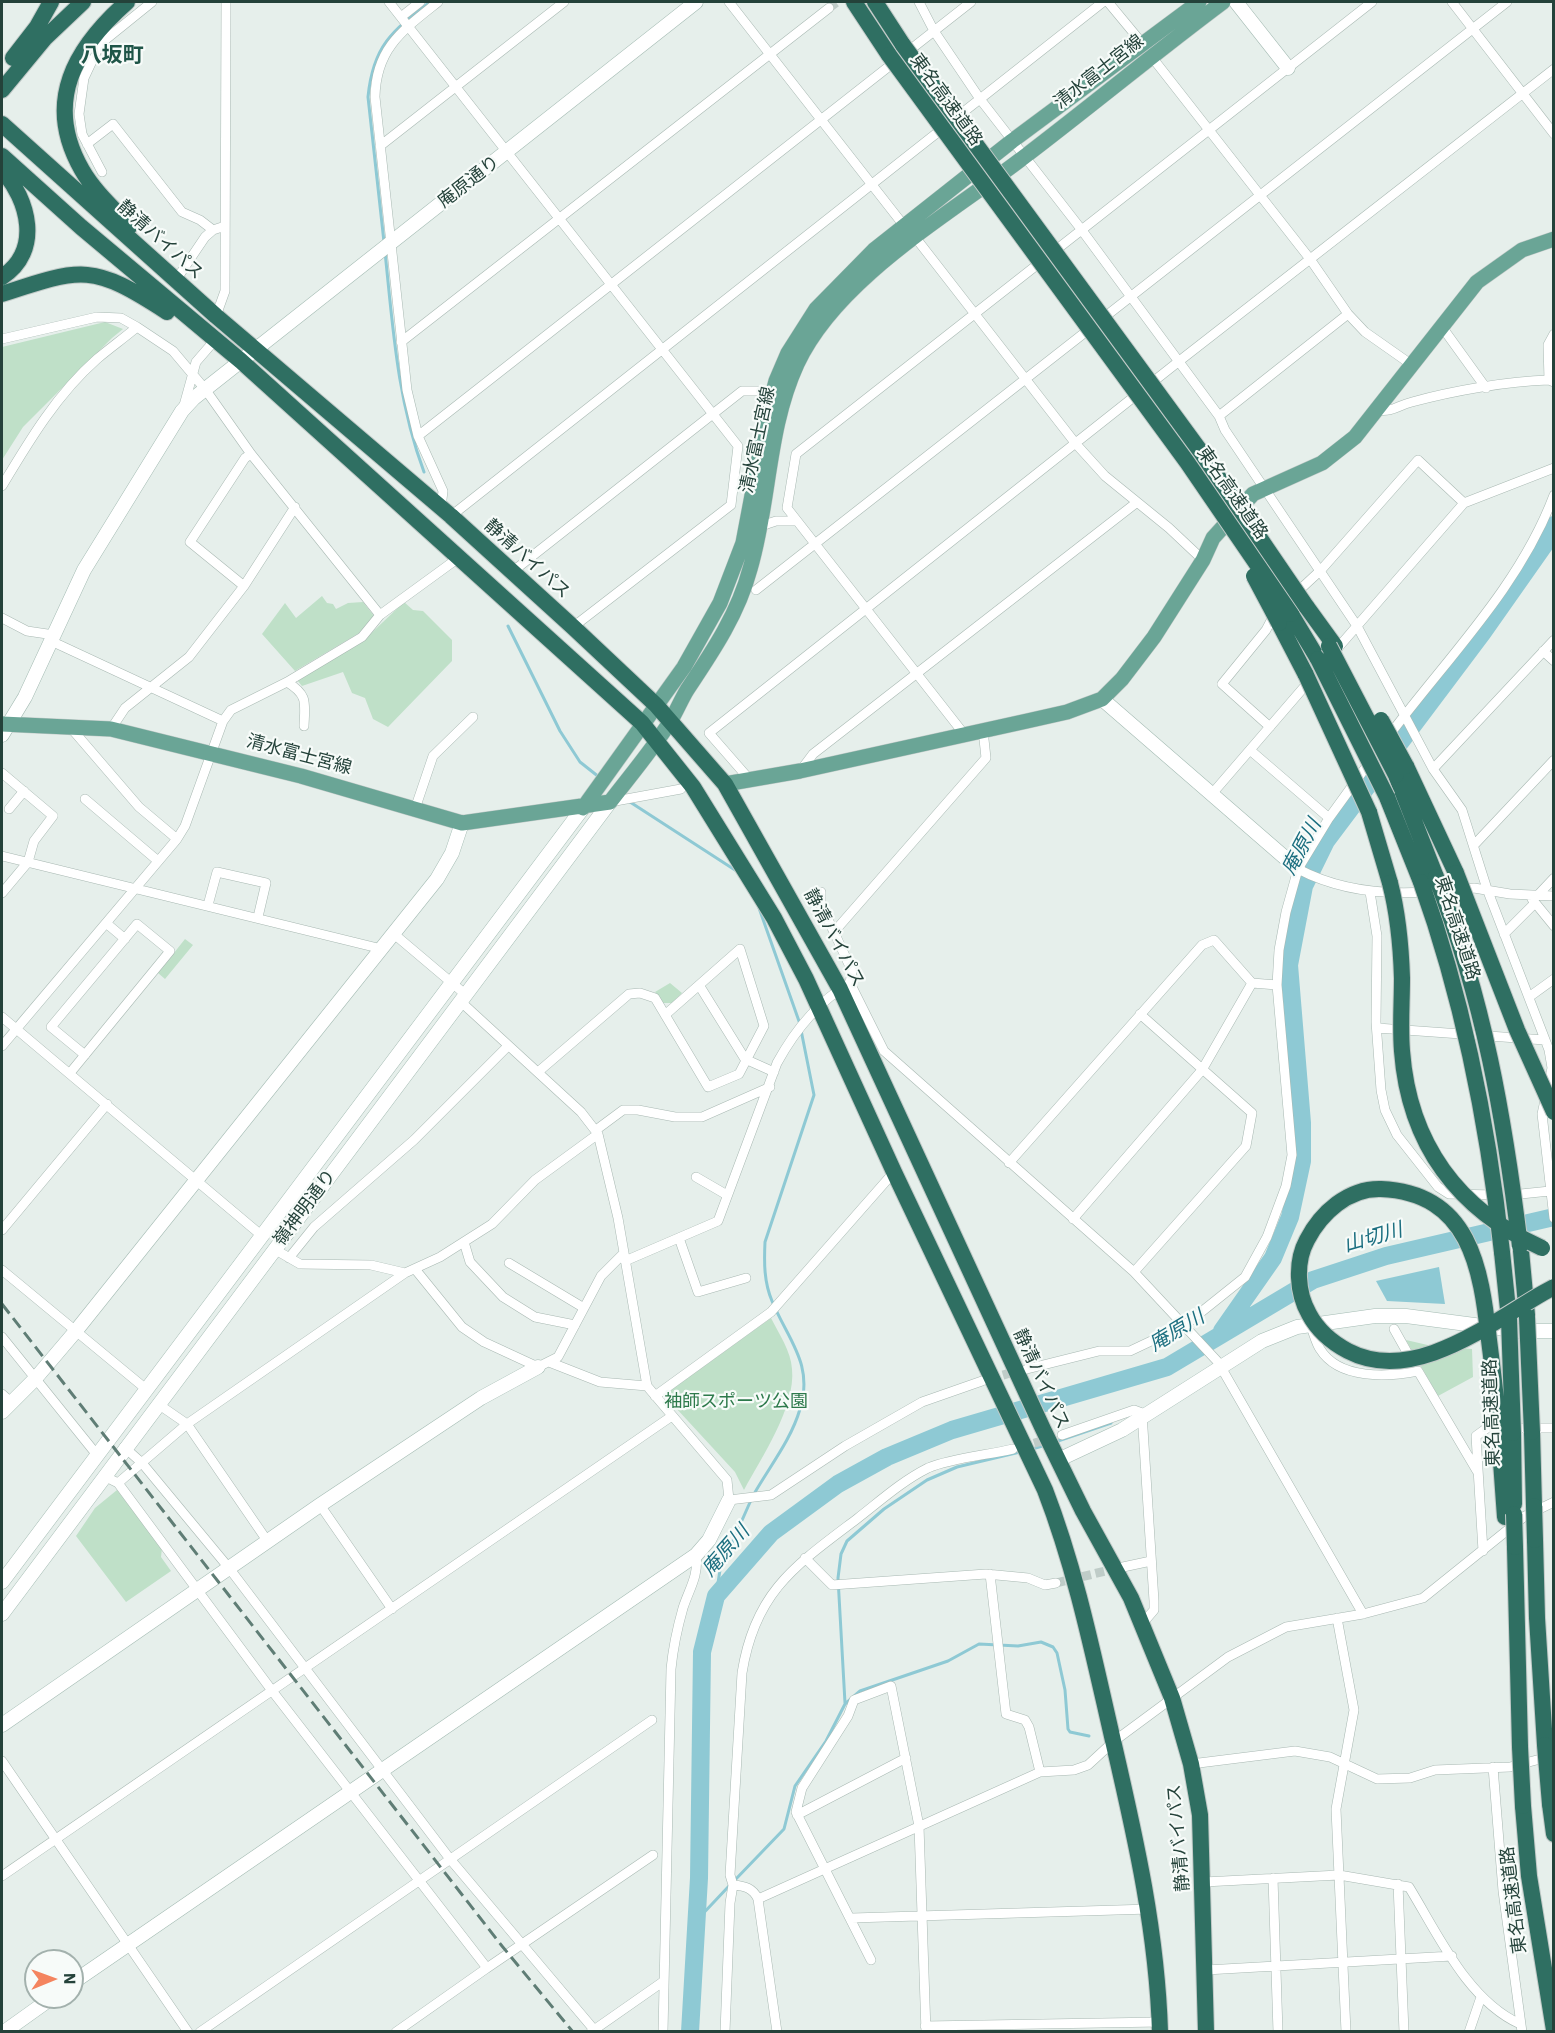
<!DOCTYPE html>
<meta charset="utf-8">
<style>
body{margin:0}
#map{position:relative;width:1555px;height:2033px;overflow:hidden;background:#e6efeb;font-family:"IBM Plex Sans",sans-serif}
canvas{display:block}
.frame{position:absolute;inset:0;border:3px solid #24423a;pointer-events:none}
.north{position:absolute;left:24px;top:1949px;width:60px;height:60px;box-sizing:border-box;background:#f7fbf9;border:2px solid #a3b1ad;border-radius:50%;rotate:89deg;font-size:16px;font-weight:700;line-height:24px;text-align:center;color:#24423a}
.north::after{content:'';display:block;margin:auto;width:21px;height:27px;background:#f4845f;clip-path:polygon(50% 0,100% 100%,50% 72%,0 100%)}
</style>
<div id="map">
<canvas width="1555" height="2033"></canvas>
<div class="frame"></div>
<div class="north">N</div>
</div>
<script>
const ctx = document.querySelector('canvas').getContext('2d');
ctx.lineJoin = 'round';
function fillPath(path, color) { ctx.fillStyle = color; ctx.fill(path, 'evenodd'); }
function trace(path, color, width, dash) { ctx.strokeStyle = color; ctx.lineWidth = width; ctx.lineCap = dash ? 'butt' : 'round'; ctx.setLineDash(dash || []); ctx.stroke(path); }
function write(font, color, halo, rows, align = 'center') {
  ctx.font = font + ' "IBM Plex Sans","Noto Sans JP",sans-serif'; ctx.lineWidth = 4.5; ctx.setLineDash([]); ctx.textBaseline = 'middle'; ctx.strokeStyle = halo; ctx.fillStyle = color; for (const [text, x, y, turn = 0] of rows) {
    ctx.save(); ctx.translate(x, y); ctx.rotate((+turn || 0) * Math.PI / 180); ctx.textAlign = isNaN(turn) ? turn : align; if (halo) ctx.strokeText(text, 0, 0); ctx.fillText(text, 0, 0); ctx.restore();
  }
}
fillPath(new Path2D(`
 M105,322l18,7 -11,9 -89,89 -21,33v-113z
 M322,596l5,7 6,1 3,5 12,-6 15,-1 11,14 -13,16 -66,39 -33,-37 23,-31 11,15z
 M404,602l9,8 10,1 29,29v21l-64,66 -15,-8 -8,-21 -13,-5 -9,-21 -41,14 -5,-6 65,-38z
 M185,939l8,6 -28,34 -7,-6z
 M670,983l12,10 -10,10h-9l-8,-11z
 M771,1318c8,16 20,33 21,51 4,38 -31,89 -48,121l-9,-18 -71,-77z
 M1406,1340l26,6 40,3 1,28 -35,19z
 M117,1490l45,58 -1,9 10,14 -45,31 -50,-66 19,-28z`), '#bfe0c8');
fillPath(new Path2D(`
 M1439,1267l6,37 -58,-3 -11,-20z`), '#8ec9d4');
trace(new Path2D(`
 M384,242l-16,-145c5,-51 24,-66 62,-95
 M385,252c8,76 12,147 39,220
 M508,626l52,105 20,31 19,15
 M630,802l105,68
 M759,908l41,116
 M1055,1442l56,-19
 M1032,1449l14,-4
 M754,1494c16,-28 37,-54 46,-85 14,-45 -12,-69 -28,-108 -8,-19 -8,-38 -7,-59l49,-147 -13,-65
 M716,1596l4,-26 31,-70
 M845,1703l-7,-125 3,-24 6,-13 37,-32 43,-29 30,-13 63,-15
 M734,1881l50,-52 11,-43 31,-45 19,-37 15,-13 88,-30 31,-17 39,2 23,-4 12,5 4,6 8,37 3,39 2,3 19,4
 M697,1920l32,-34`), '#8ec9d4', 3);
trace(new Path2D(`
 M1222,1331l51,-73 17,-41 12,-56v-38l-13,-158 15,-79 22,-45 157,-209 64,-91 7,-16
 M690,2032l9,-154 3,-226 14,-56 55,-63 67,-49 49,-27 65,-27 215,-63 146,-87 73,-24 168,-39`), '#8ec9d4', 18);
trace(new Path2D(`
 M829,8l8,-6
 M990,1379l30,-9
 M1021,1447l41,-12
 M1056,1583l62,-15`), '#bfccc8', 9, [9, 4.5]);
const street = new Path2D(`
 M389,2l349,444 -7,59 -158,122
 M438,2c-35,28 -62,46 -63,95l32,293 11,46 25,55 -2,17
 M729,2l176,225
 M919,2l15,29 46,68 101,130 138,187 6,14 132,196 76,143 29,41 25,79 62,161 3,18 -10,46 12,104
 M1108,2l34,41
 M1452,2l102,132
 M401,17l19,-15
 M1151,56l159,203 38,55 17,18 47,33
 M87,144l26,-20 69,88 18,8 13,10 12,-4
 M380,146l184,-144
 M102,172l-20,-38 -3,-20 5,-36 16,-34 52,-42
 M915,237l161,207 29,32 64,52 34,32
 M176,280l29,-43 8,-7
 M216,316l9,-25 1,-289
 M1442,327l44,61
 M2,339l95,-22 24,1 16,9
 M401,342l428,-334
 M1549,380l-1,-35 6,-11
 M183,409l13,-47 19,-22
 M1377,410c17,2 19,-4 35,-8 40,-11 96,-21 137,-22l5,2
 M1219,416l129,-102
 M418,436l553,-434
 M2,486c27,-45 55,-92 95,-127 13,-11 27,-21 40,-32l36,24 32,38 46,65 129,161
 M451,516l652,-514
 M761,526l15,-5h21
 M512,572l230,-181h32
 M244,586l-54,-44 55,-84 6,-4
 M756,590l751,-588
 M1294,595l27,-25 97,-110 46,43
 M2,618l25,13 27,4
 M51,641l172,80
 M1336,650l128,-147 90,-35
 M1543,651l11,10
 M287,682c21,13 18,20 17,44
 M1270,727l-48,-43 44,-54 9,-17
 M71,728l68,79 38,32
 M111,729l14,-21 64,-51 55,-71 51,-79
 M964,734l-177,-226 9,-54 576,-452
 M1388,737c58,-78 131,-149 166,-242
 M1250,750l79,68
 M1433,769l121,-129
 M801,770l12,-16 323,-251
 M2,773l51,43 -19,25 -6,21 -26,31
 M750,780l-41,-47 469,-371 376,-293
 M1211,795l100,-116
 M85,799l73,62
 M610,802l71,-13
 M9,809l15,-18
 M415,809l18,-53 40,-39
 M1474,845l80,-85
 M2,856l380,93
 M1298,869c40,21 84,26 128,23
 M1440,891l34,-3 36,6 44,2
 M821,892v13l13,27
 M1370,892l7,44 -1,86 5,68 4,20 12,25 41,52 11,7 48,1
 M1538,895l16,-17
 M1532,899l22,27
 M208,905l9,-33 49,11 -8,34
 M106,923l19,16
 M394,934l71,60
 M1504,934l31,-31
 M850,983l34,68 250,221 84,90 145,252
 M699,985l46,74 29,13
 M1529,997l25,-18
 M460,1001l121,111 17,22 20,84 29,168 80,94 2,20 42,-5 74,-49 77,-44 60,-21
 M2,1017l259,218
 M1377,1028l168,12
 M2,1046l175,-207 8,-13 38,-105 8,-11 56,-28 75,-45 18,-22 81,-59
 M538,1072l91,-78 11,-1 15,5 53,89 31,-13 25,-48 -24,-77 -75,66
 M70,1073l100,-122 -33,-27 -86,103 34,28
 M596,1130l27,-20h15l37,7h27l68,-30
 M1009,1163l193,-218 12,-5 38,43 25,2
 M696,1177l31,18
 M1511,1195l39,-4
 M1073,1219l129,-149 50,-87
 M2,1230l105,-126
 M679,1238l19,54 48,-14
 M464,1242l6,20 33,35 32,20 40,8
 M274,1249l26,15 71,1 34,8 35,-16 52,-33 43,-44 63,-46
 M289,1258l25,-31 100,-87 94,-94
 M625,1261l93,-40 59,-158c17,-31 42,-62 73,-80l2,-12 -18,-39 152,-174 -3,-28
 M509,1263l75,45
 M415,1269l47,58 22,15 54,25 20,-10 43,-81 23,-23
 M2,1270l144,119
 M1134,1272l112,-126 6,-33 -112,-99
 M1311,1327c3,7 5,16 9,22 19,31 68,28 98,22l59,100
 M1394,1329l18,32
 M2,1337l95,118
 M549,1362l51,20 47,4
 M1027,1369l72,-18h31l55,-26 60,-48 22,-40 19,-51 6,-31 -15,-170 2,-35 7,-38 12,-43 31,-51 42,-58
 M2,1394l10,9
 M655,1396l116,-84 123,-140
 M158,1404l29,20 81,118
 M1062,1435l72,-25 8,3 12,188v9l-12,14
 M124,1447l18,16 87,105 221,291 146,173
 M104,1476l14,7 155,209 214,276 -91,64
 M118,1483l69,-59 218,-151
 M320,1505l72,104
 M1483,1551l-7,-115 11,-8h67
 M805,1558l27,27 154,-11 42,4 17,7 11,-2
 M1123,1567l28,-6
 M990,1574l16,140 19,6 4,7 11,45
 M1337,1618l17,92 -18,99 10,223
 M2,1761l186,271
 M1191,1764l104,-13 35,6 47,22 33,-1 25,-8 75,-3 38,-10
 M1493,1767l10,124 19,141
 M797,1815l109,-57
 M2,1876l670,-460
 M1273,1878l5,154
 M1204,1882l135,-7 70,12c29,47 58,113 111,137
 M1398,1884l6,148
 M733,1885c12,1 20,3 25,14
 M852,1918l298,-9
 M871,1960l-75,-148 6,-24 46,-72 6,-16 37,-14 28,140 7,206
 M487,1968l166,-113
 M1206,1970l246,-14
 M925,2026l235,-4
 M200,2032l452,-312
 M591,2032l73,-51
 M663,2032l8,-363c2,-21 6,-40 12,-61 6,-19 16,-32 13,-53
 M725,2032l5,-129 3,-18 -3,-10 12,-202c13,-82 54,-108 116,-155 22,-17 44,-37 70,-50 23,-10 60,-13 85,-19
 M777,2032l-19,-133 282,-127 34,-2 14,-5 25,-23 115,-85 58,-30 77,-13 60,-16 102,-82 29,-14
 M1469,2032l12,-35`);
const secondary = new Path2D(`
 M1236,2l52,66
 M1102,699l196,170
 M2,735l23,-38 59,-127 98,-159 12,-13 502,-396
 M2,1412l33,-33 40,-47 362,-453 15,-26 10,-30
 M1058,1460l64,-30 140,-89 35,-14 78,-11h31l114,15h34
 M2,1582l581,-774
 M2,1614l608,-812
 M2,1725l318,-220 161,-107 57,-31
 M72,1983l624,-428 13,-15 20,-40
 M4,2032l49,-35`);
const primary = new Path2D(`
 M2,724l109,5 190,47 161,47 148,-21c20,-26 42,-52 60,-80 6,-10 11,-22 17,-32 26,-39 51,-76 63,-121 20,-67 17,-140 47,-205 40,-86 153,-150 227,-207 67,-51 132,-105 199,-155
 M725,784l75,-13 227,-50 40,-9 35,-13 20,-20 32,-42 49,-77 10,-22 40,-44 69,-31 33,-26 122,-155 45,-32 32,-11
 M583,808l101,-141 36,-64 23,-60 25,-132 8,-30 12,-28 28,-44 58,-59 138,-109 187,-139`);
const highway = new Path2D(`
 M127,2c-52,46 -84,100 -45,168 12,21 31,38 48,56
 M854,2l35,53
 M875,2l28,43
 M13,58l24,-31 14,-25
 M2,90l43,-52 38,-36
 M2,124l214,192 235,200 122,111 83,78 69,79 115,205 203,440 40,82 48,87 41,100 19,66 9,51 6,217
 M2,156l79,71 160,134 401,362 51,64 81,131 32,61 88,193 151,318c32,83 49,169 69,255 22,95 43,188 46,287
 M2,170c27,30 40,81 0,107
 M2,294c81,-27 91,-30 165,18
 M1306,606l29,40
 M1291,614l27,45
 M1279,623l27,52
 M1406,766l50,107
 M1396,775l40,102
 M1387,797l34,85
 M1369,812l21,71
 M1521,1251l6,64
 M1502,1252l7,67
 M1532,1432l2,74
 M1513,1433l1,71
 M1499,1434l6,83
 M1535,1540l2,78 8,127
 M1515,1547l5,200
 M1550,1804l4,30
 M1523,1806l6,70 25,154`);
trace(street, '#a8b8b2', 10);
trace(secondary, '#a4bbb3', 15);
trace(primary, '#c2cac8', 16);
trace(highway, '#c2cac8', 18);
trace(street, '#fff', 9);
trace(secondary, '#fff', 14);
trace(primary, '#6aa596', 15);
trace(highway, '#2f6f62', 16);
trace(new Path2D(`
 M2,1304l500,642 71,86`), '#5f7d75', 3, [12, 6]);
const highwayBridge = new Path2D(`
 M903,45l298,407 105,154
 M889,55l298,407 104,152
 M1254,576l25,47
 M1329,646l67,129
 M1318,659l69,138
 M1306,675l63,137
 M1381,720l25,46
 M1456,873l61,157 37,82
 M1436,877c48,124 68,239 84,369
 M1421,882c43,120 67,243 81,370
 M1390,883c8,31 11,63 12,95 0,24 -2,49 0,73 7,93 56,159 140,197
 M1527,1317l5,115
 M1509,1319l4,114
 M1499,1434c-2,-31 -6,-63 -10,-94 -8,-72 -19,-147 -108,-151 -33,-1 -60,24 -74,51 -12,22 -10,53 2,74 9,17 22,28 39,37 65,34 141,-27 195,-58l11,-6
 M1534,1506l1,34
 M1514,1514l1,33
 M1545,1745l5,59
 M1520,1747l3,59`);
trace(highwayBridge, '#c2cac8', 18, []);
trace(highwayBridge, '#2f6f62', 16);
write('18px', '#24423a', '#f7fbf9', [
 ["清水富士宮線",1099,72,-38],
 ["東名高速道路",946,100,54],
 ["庵原通り",469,182,-38],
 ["静清バイパス",160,240,42],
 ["清水富士宮線",758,440,-78],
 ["東名高速道路",1232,493,55],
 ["静清バイパス",527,559,42],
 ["清水富士宮線",299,755,15],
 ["東名高速道路",1457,928,72],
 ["静清バイパス",834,938,62],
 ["嶺神明通り",305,1208,-53],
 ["静清バイパス",1041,1379,65],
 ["東名高速道路",1492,1413,-92],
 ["静清バイパス",1179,1838,-95],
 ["東名高速道路",1514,1900,-97]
]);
write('18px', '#2d7a4b', '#f7fbf9', [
 ["袖師スポーツ公園",736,1402]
]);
write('italic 20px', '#1c6f80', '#f7fbf9', [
 ["庵原川",1302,847,-62],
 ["山切川",1373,1238,-16],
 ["庵原川",1177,1331,-31],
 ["庵原川",726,1551,-49]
]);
write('bold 21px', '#1f5548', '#f7fbf9', [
 ["八坂町",112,56]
]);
</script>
